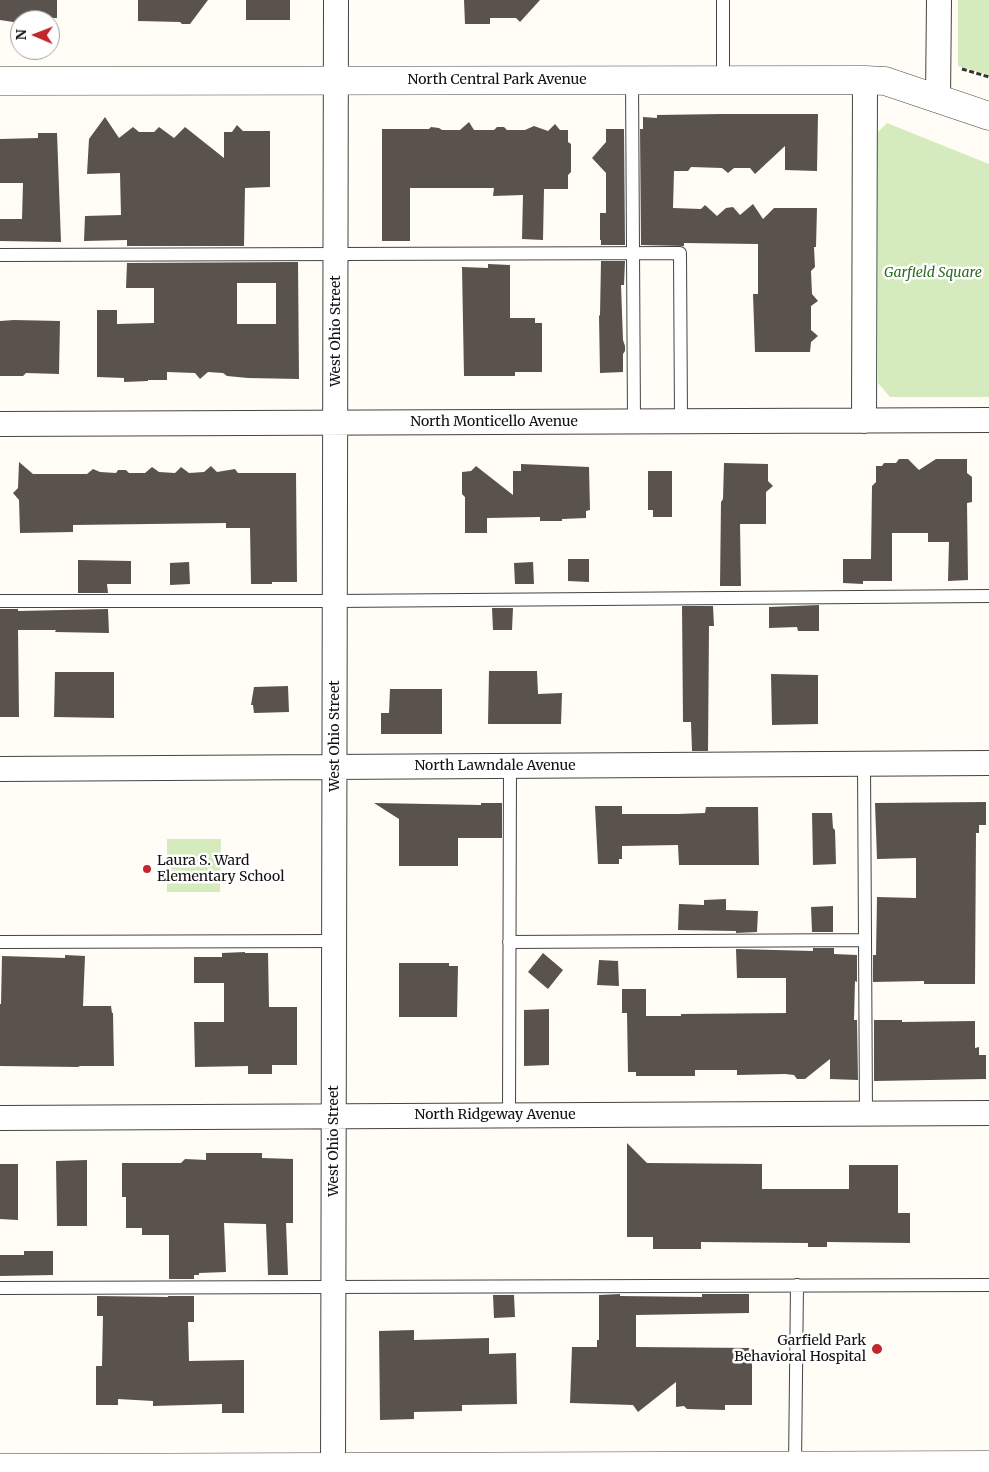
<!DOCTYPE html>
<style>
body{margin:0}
#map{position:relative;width:989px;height:1472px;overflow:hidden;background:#fffdf5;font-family:Merriweather,serif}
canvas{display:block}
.north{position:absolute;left:10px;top:10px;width:50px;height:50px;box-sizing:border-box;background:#fff;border:1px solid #a0a0a0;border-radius:50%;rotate:271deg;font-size:14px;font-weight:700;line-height:20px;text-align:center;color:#111}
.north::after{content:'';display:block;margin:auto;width:18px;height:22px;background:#c4262e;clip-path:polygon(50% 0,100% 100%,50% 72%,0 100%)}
</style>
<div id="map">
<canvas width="989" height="1472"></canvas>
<div class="north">N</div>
</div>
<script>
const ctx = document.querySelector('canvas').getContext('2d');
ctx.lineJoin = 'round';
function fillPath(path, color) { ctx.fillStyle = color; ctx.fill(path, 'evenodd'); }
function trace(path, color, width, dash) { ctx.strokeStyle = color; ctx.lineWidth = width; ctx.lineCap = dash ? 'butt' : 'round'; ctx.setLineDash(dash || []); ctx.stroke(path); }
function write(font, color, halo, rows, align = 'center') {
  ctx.font = font + ' Merriweather,serif'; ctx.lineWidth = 5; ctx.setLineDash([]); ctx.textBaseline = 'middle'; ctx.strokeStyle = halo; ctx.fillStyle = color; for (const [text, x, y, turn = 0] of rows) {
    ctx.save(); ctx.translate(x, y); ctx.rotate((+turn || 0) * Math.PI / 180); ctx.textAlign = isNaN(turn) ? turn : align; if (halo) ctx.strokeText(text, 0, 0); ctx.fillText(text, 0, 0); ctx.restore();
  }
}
fillPath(new Path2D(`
 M958,0h31v75l-31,-9z
 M887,123l102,41v233h-99l-12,-14v-251z
 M167,839h54l-1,53h-53z`), '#d5ebbd');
fillPath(new Path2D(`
 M0,0h57v18h-24v2h-13v3l-20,-3z
 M138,0h70l-18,24h-8l-2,-2 -42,-1z
 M246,0h44v20h-44z
 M464,0h76l-20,22 -4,-4h-26v6h-25z
 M721,114h97l-1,57 -32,-1v-24l-30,28 -5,-6h-16l-6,5 -6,-5 -31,-1 -3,4h-14l-1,37 28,1 4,-4 12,11 9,-8 7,-1 7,8 13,-11 10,15 11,-11h43l-1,39h-2l1,20 -4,4 1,23 6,7 -7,5v24l7,6 -7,6 -1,10h-55l-2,-58h5v-50l-74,-1v3l-43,-1 -1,-116h3v-12l14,1v-3z
 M105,117l14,21 14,-11 6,5h15l5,-5 15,11 11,-11 39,31v-26h8l5,-7 6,6h27v56l-25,1 -1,58h-117v-6l-43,1 1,-25 36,-1 -1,-42 -33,1 2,-35z
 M469,122l5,8h20l3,-3h7l3,3h18l9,-4 14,5 7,-7 5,6h8v12l3,2v28l-3,3v14h-24l-1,51 -21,-1 1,-44 -30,1 1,-8h-84v53h-28v-112h47l2,-2 8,1 3,2h18z
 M606,129h18l1,116h-24v-5h-1v-27h6v-40l-14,-15 14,-16z
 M38,133h19l4,109 -61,-1v-22h22l1,-36h-23v-44l38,-1z
 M601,261h24l-1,24h-3l2,55 2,6v5l-2,3v18l-23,1 -1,-57 1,-1z
 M298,262l1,117 -51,-1 -21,-2 -4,-3 -15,-1 -8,7 -5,-6 -28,-1v8h-19v1l-24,1v-4l-27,-1v-67h20v14l37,-1v-35h-28l1,-25zM237,283h39v41h-39z
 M488,264l22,1v53h25v5h7v49h-27v4h-51l-2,-109 26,1z
 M14,320l46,1 -1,53 -33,-1 -3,3h-23v-55z
 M899,459h9l11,11 17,-11h31v14l5,4v25l-5,1 1,77 -20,1 1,-39h-21v-9h-36v48h-29v3l-20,-1v-24h28l1,-73 4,-4v-16h6l2,-3h12z
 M19,462l14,12h54l6,-5 7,3 16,1 2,-3h8l3,3h16l7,-6 7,5 16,1 6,-6 8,6 15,-1 7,-6 6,6 18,-3 3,4h58l1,109h-25v2h-21l-1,-56h-24v-5l-153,2v7l-53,1 -1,-33 -6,-7 5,-5z
 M724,463l44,1v17l5,5 -7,6v32h-26l1,62h-21l1,-84 2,-3z
 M521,464l68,3 1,43 -4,1v7l-24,1v2h-22v-4l-53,1v15h-22v-36l-3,-3v-22l9,-1 5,-5 37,29v-24h8z
 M648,471h24v46h-19v-7h-5z
 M568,559h21v23l-21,-1z
 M78,560l53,1v23h-24l1,9h-30z
 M189,562l1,22 -20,1v-22z
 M533,562l1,22h-19l-1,-21z
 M819,605v26h-21l-1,-4 -28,1v-21z
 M682,606h31l1,20h-5l-1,125h-16l-1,-29h-8z
 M492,608h21l-1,22h-19z
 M0,609h18v2l90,-2 1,24 -54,-1 1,-2h-38l1,87h-19z
 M489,671h48l1,23 24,-1 -1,31h-73z
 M55,672h59v46l-60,-1z
 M771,674l47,1v49l-46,1z
 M288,686l1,26 -35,1 -1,-8h-2l3,-18z
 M390,689h52v45h-61v-21h8z
 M986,802v23h-7v8h-3l-1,151h-51v-3l-51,1v-27h3l1,-58 39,1v-40l-39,1 -2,-56z
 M374,803l107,2v-2h21v35h-44v28h-59v-47z
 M595,806h27v8h56l27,-1 1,-6h52l1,58h-80l-1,-20 -56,1v13h-3v5h-21z
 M812,813h20l1,15 2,2 1,34 -23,1z
 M726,899v11l32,1 -1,21 -21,1v-2l-58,-1 1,-26 25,1v-5z
 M833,906v26h-21l-1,-25z
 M813,948h21v6l23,1v27l-2,-1 -1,39h3l1,60 -28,-1v-20l-25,20h-8l-3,-4 -9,-1 -48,1v-5h-42v6h-59v-4h-8l-1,-59h-5v-24h24v27h35v-2l105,-1v-35h-49l-1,-29 77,2z
 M245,952v1h23l1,54h28v58h-25v9h-24v-8l-53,1 -1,-45h30v-39h-30v-26h28v-4z
 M543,953l20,17 -15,19 -20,-17z
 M65,955l20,1 -2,50h28l1,7h1l1,53h-34l-2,1 -78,-1v-62h1l1,-48 63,2z
 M599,960l19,1 1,25 -22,-1z
 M399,963h50v3h9l-1,51h-58z
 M549,1009v56l-25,1v-56z
 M874,1020h28v2l73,-1v27l4,-1v8h7v24l-112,2z
 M627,1143l20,20 115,1v25h87v-24h49v48h12v30l-83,-1v5h-19v-4l-107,-1v7h-48v-12h-26z
 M206,1153h56v5l31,1v64h-7l2,52h-20l-2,-51 -42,-1 2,49 -27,1v2h-5v4h-25v-44h-27v-7h-16v-31h-4v-34h59l4,-4 21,1z
 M87,1160v66h-30l-1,-65z
 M0,1164h18v56l-18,-1z
 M24,1251h29v24l-53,1v-21h24z
 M620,1294v2l82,1v-3h47v19l-113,2v32l116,1v57h-27v5l-38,-1 -3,-3 -8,1v-25l-38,30 -5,-7 -63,-2 2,-56h25v-7h2v-45z
 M493,1295h21l1,22 -21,1z
 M97,1296l71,1v-1h26v26h-6l1,39 55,-1v53h-22v-9l-69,2v-5l-35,-2v6h-22v-39h6l1,-50h-6z
 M414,1330v10l75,-2v16l27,-1 1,51 -55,1v6l-48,1v7l-34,1 -1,-89z`), '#5a524d');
const service = new Path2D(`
 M632,80l2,342
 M723,80v-80
 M0,255l680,-2 1,168
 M0,601h335l654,-5
 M864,764l2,349
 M0,942l334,-1
 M509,942l356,-2
 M509,1115l1,-349
 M0,1288l989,-3
 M795,1466l2,-181`);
const minor = new Path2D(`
 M938,99l1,-99
 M864,421l1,-341
 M0,424l989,-4
 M0,769l989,-6
 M0,1118l989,-5
 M333,1472l3,-1472`);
const tertiary = new Path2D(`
 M0,81l865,-1 20,1 104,35
 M0,1468l989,-3`);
trace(service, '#444', 14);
trace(minor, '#444', 26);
trace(tertiary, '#444', 29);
trace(new Path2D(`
 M962,69l27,8`), '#333', 3, [5, 2.5]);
trace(service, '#fff', 12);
trace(minor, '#fff', 24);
trace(tertiary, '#fff', 28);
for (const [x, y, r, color] of [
 [147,869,5,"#c4262e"],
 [877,1349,6,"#c4262e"]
]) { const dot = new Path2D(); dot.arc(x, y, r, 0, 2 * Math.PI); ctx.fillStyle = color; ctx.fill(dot); trace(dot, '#fff', 2); }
write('14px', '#111', '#fff', [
 ["North Central Park Avenue",497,80],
 ["West Ohio Street",336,331,-90],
 ["North Monticello Avenue",494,422],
 ["West Ohio Street",335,736,-90],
 ["North Lawndale Avenue",495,766],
 ["North Ridgeway Avenue",495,1115],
 ["West Ohio Street",334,1141,-90]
]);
write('italic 14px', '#2f6b1f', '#fff', [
 ["Garfield Square",933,273]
]);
write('14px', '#111', '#fff', [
 ["Laura S. Ward",157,861],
 ["Elementary School",157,877],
 ["Garfield Park",866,1341,"right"],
 ["Behavioral Hospital",866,1357,"right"]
], 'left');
</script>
